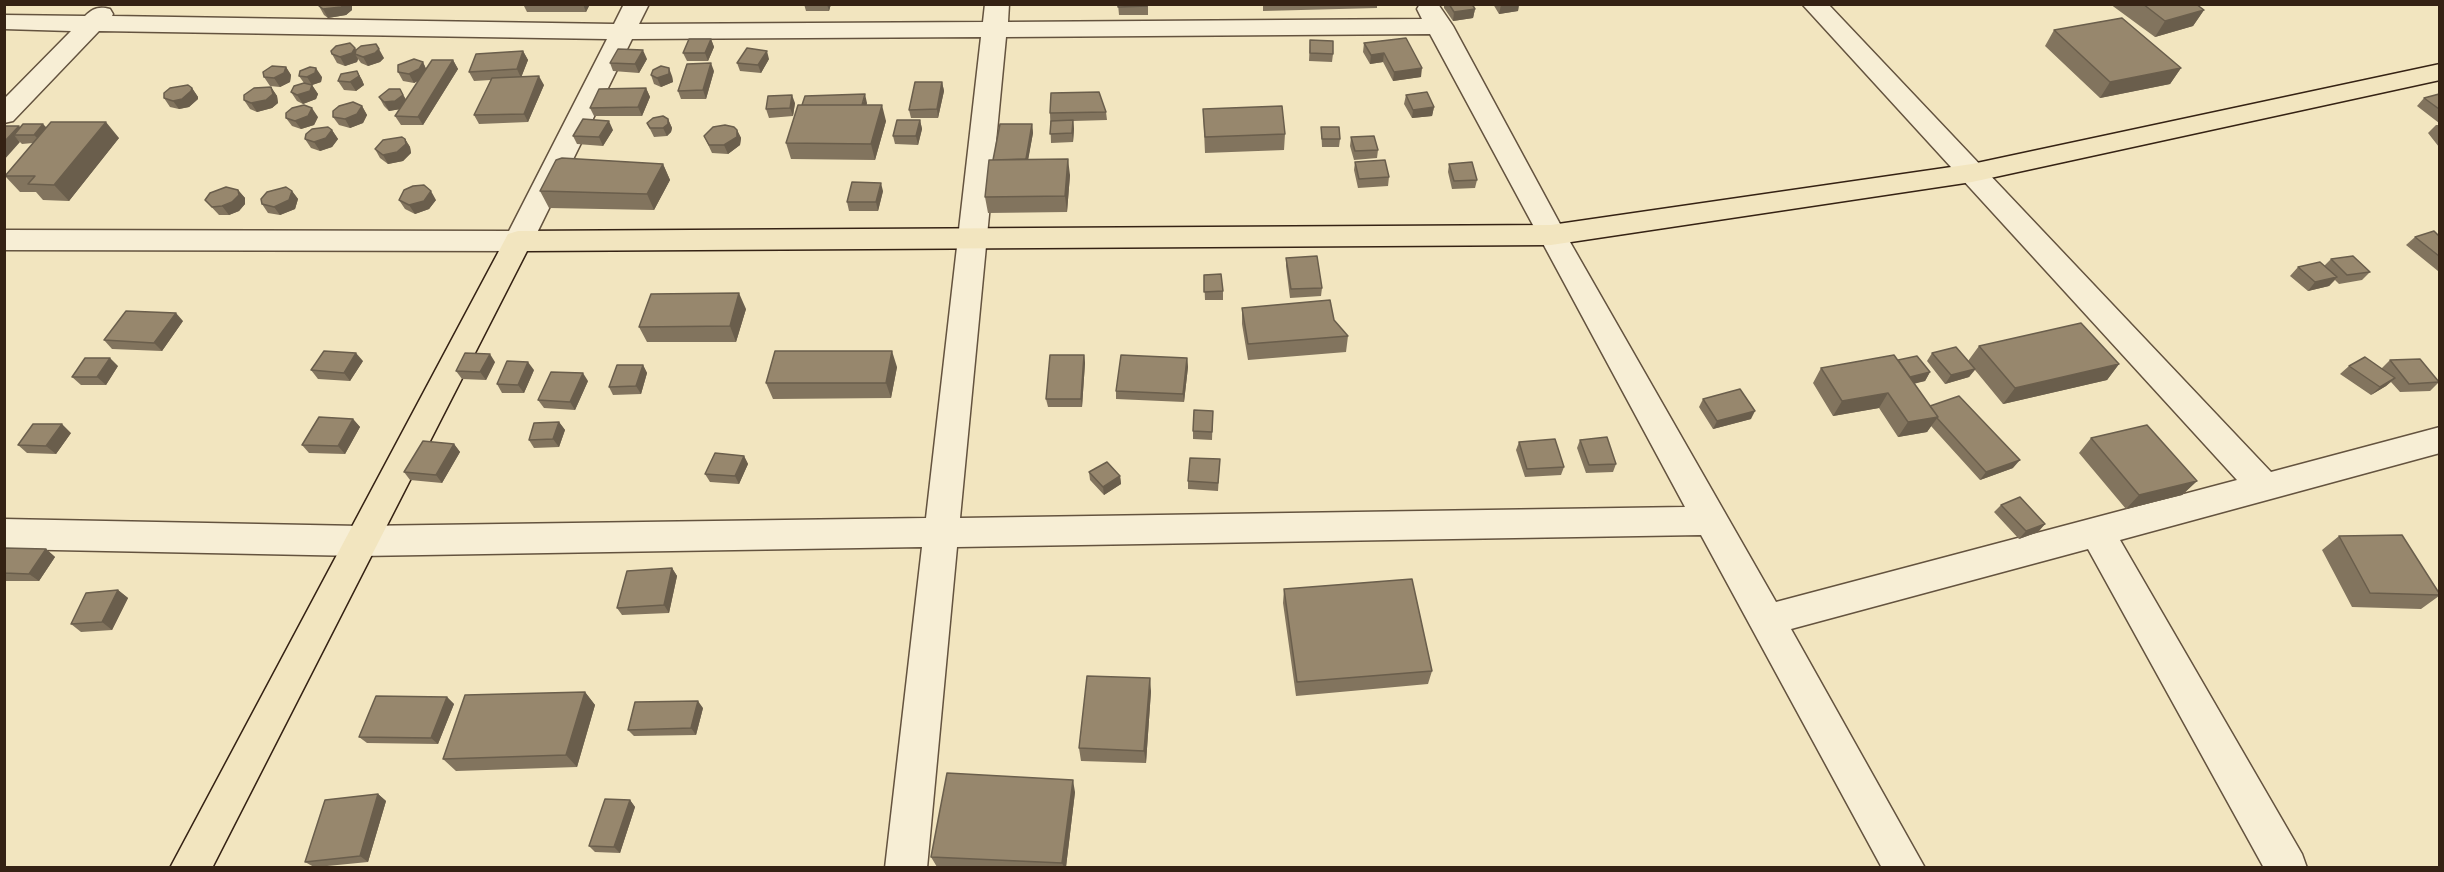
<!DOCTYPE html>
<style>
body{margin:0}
#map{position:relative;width:2444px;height:872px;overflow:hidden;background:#f2e5bf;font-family:"Sorts Mill Goudy",serif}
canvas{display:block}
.frame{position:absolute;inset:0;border:6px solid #352214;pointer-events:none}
</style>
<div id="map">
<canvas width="2444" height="872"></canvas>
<div class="frame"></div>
</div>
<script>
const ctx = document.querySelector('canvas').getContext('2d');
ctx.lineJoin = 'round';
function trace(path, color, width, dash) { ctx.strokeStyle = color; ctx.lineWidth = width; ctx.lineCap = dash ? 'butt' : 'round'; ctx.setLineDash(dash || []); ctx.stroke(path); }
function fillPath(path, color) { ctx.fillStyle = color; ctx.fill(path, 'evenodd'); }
const minor = new Path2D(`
 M624,4h25l-10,20 344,-2 2,-18h24l-1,18 414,-3 -5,-10 3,-5h18l15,22 113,209 210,367 461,-122 -435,-476h26l443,468 169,-45v26l-320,87 182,314 5,14h-43l-176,-319 -297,80 134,239h-43l-181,-333 -744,12 -30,321h-42l37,-321 -562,9 -356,-7v-30l356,7 566,-8 55,-481 -349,2 -99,202 -5,7 -10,3 -514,-1v-20l505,1 98,-192 -508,-8 -86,90 -9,2v-24l67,-68 -67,-2v-14l81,1c8,-8 14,-10 25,-7l3,5 -1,2 502,8zM1430,34l255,473 -725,11 46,-481z`);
const major = new Path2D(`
 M2440,64v16l-468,102 -421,63 -1024,6 -315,617h-42l338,-634 10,-3 1033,-6 421,-61z`);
trace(minor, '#64533f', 3);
trace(major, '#352214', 3);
fillPath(minor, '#f7eed5');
fillPath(major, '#f2e5bf');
fillPath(new Path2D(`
 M523,4h67l-4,8h-59z
 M804,4h27l-2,7h-23z
 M1118,4h30v11h-29z
 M1263,4h114v4l-114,3z
 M1444,4h28l3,5 -2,9 -20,3 -9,-13z
 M1493,4h26l-1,7 -19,3z
 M2110,4h86l8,6 -11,16 -38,11z
 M352,5v5l-6,5 -18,3 -4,-3 -5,-9z
 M2054,30l127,38 -11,16 -70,14 -55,-52z
 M1406,38l15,39 -28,4 -10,-19 -13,2 -7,-12 1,-9z
 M711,39l3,8 -6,14h-21l-4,-8z
 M1310,40l23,14 -1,8 -23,-1z
 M356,50l28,8 -4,4 -12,4 -7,-3 -3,-4 -1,3 -12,4 -8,-3 -5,-9z
 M523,51l5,9 -7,17 23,8 -16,37 -49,2 -5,-9 17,-35 -17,1 -5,-9z
 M647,59l-8,14 -26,-2 -3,-8z
 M769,59l-8,14 -21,-2 -3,-8z
 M453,60l5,9 -35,56h-22l-6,-9 5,-7 -11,2 -5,-5 -5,-9 27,3 13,-20 -5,3 -11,-2 -5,-9 25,-10 3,7z
 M286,67l5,8 -1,7 -10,5 -10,-1 -6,-9z
 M357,71l5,9 2,5 -8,6 -12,-1 -6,-9z
 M714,71l-8,28h-25l-3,-8z
 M651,75l21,1 1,6 -12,5 -7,-3z
 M299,76l23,1 -1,5 -9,3 6,9 -2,5 -13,5 -6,-3 -6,-9 13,-9z
 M942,82l2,9 -6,27h-27l-2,-8z
 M271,87l6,9 1,7 -6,5 -15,4 -7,-3 -6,-9z
 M192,88l6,9v2l-9,8 -10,2 -9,-2 -6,-9z
 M646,88l4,9 -8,19h-48l-4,-8z
 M2439,94v29l-22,-17 7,-8z
 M1406,95l28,12 -2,9 -20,2 -8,-14z
 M795,103l-2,13 -24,2 -3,-9z
 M867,103l-1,2 20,16 -11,39 -84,-1 -5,-16z
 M362,106l5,9 -4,8 -13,5 -11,-3 -6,-8z
 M1203,109l82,25 -1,16 -79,3z
 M1106,112l1,8 -34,1 1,8 -1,13 -22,1 -1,-30z
 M318,117l-4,8 -13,4 -9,-3 -6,-8z
 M668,119l4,9 -1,4 -4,4 -13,1 -7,-14z
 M920,120l2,9 -4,16 -23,-1 -2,-8z
 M1032,124l1,9 -5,26 42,16 -3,37 -79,1 -3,-16 8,-37z
 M2436,125h3v22l-11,-14z
 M4,126l16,2 27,-1 72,11 -50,63 -26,-1 -7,-8h-16l-15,-16 28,-33 -11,1z
 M1321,127l19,12 -1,8h-17z
 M332,130l6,9 -6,8 -12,4 -9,-3 -6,-9z
 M613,130l-10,16 -26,-2 -4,-8z
 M737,130l4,8 -1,7 -12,9 -16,-1 -8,-17z
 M1351,137l27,13 -1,8 -23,2 -4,-14z
 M405,139l5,8 1,6 -8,8 -15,3 -8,-6 -5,-9z
 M1355,162l34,15 -1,9 -30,2 -4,-18z
 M663,164l7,16 -16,30 -105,-2 -9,-17z
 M1449,164l28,16 -2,8 -23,1 -4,-17z
 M238,190l7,8v6l-6,7 -10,4h-10l-14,-15z
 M292,191l6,8 -3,10 -15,6 -12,-2 -6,-9z
 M883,191l-5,20h-29l-2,-9z
 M399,200h37l-7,9 -14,5 -10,-5z
 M2439,236v35h-1l-32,-26 9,-8z
 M1286,258l36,30 -1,8 -31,2 -4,-32z
 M2331,259l39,13 -8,8 -23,4 -4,-4 -6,6 -21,5 -18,-15 8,-9 26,-1z
 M1204,275l19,16v9h-18z
 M1242,308l92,12 14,16 -2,16 -98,8 -6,-36z
 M746,309l-10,33h-89l-8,-15z
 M183,321l-21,30 -50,-2 -8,-9z
 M1979,346l140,18 -12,16 -104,24 -28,-34 -6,7 -24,7 -18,-23 5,-8 36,8z
 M1084,355l1,8 -3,44h-34l-2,-8z
 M1187,358l1,9 -4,35 -68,-3v-8z
 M1898,360l32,12 -5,9 -11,2 16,23 83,62 -33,12 -49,-54 -4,6 -29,5 -19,-29 -46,8 -20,-33 8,-15z
 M2390,360l49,22 -9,9 -30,1 -9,-10 -5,4 -15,9 -31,-21 9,-8 33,2z
 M363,361l-13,20 -32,-2 -7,-9z
 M495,362l-9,18 -24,-1 -6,-8z
 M643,365l4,8 -6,21 -28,1 -4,-8z
 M118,366l-12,19h-25l-9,-8z
 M897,367l-6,31 -118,1 -7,-16z
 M534,370l-10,23h-22l-5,-9z
 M588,381l-13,29 -31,-2 -6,-8z
 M1703,399l48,20 -38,10 -14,-22z
 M1213,411l-1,29 -19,-1v-8z
 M353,419l7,8 -15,27 -36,-1 -7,-8z
 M559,422l6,8 -6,17 -25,1 -5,-8z
 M71,433l-15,21 -29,-1 -9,-8z
 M2091,438l106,43 -15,14 -56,14 -47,-56z
 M1580,440l36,24 -3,8 -27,1 -9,-25z
 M1519,442l45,25 -3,8 -36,2 -9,-27z
 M454,444l6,8 -18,31 -32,-3 -6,-8z
 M744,456l4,8 -9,20 -29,-2 -5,-8z
 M1220,459l-2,32 -30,-2v-8z
 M1089,472l31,4 1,8 -17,11 -14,-15z
 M2001,505l44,19 -7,8 -19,7 -25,-27z
 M2339,536l100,57v3l-18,13 -69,-2 -30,-57z
 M4,548l42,1 9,8 -16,24h-35z
 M672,568l5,8 -8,37 -47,2 -5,-7z
 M1284,589l148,82 -4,13 -132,12 -13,-93z
 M118,590l10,8 -16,32 -31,2 -10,-8z
 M1151,691l-5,72 -65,-2 -2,-13z
 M585,692l10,13 -18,62 -121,4 -13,-12z
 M447,697l7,7 -16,40 -71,-1 -8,-6z
 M703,708l-7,27 -62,1 -6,-6z
 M1075,792l-9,75h-129l-6,-10z
 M378,794l8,7 -18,61 -51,5h-3l-9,-5z
 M630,800l5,7 -15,46 -25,-1 -6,-6z`), '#82745e');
fillPath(new Path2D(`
 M344,4h8v6l-6,5 -18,3 -5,-9z
 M583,4h7l-4,8z
 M827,4h4l-2,7z
 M1519,4l-1,7 -19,3 2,-9z
 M1475,9l-2,9 -20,3 1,-9z
 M2204,10l-11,16 -38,11 10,-16z
 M711,39l3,8 -6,14 -3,-8z
 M355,48l5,8 -5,-2 3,5 -1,3 -12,4 -5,-9z
 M379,49l5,9 -4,4 -12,4 -5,-9z
 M643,50l4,9 -8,14 -4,-9z
 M523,51l5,9 -7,18 -4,-9z
 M767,51l2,8 -8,14 -3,-8z
 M1384,53l-1,9 -13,2 1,-9z
 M453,60l5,9 -35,56 -5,-8z
 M423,62l4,9 -3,7 -10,5 -5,-9z
 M711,63l3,8 -8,28 -3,-9z
 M286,67l5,8 -1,7 -10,5 -6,-9z
 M316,68l6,9 -1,5 -9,3 -5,-8z
 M669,68l3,8 1,6 -12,5 -4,-9z
 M1422,68l-1,9 -28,4 1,-9z
 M2181,68l-11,16 -70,14 10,-16z
 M357,71l5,9 2,5 -8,6 -6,-9z
 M539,76l5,9 -16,37 -4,-8z
 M942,82l2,9 -6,27 -1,-9z
 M312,85l6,9 -2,5 -13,5 -6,-9z
 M271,87l6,9 1,7 -6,5 -15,4 -6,-9z
 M192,88l6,9v2l-9,8 -10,2 -6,-8z
 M646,88l4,9 -8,19 -4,-9z
 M400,89l8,14 -7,6 -12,2 -5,-9z
 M865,94l2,9 -3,17 -3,-9z
 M792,95l3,8 -2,13 -3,-8z
 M882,105l4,16 -11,39 -4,-16z
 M362,106l5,9 -4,8 -13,5 -5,-9z
 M1434,107l-2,9 -20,2 1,-8z
 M312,108l6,9 -4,8 -13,4 -6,-8z
 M668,119l4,9 -1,4 -4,4 -4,-8z
 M920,120l2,9 -4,16 -2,-9z
 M1073,120l1,9 -1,13 -1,-9z
 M609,121l4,9 -10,16 -4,-9z
 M106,122l13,16 -50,63 -15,-16z
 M43,124l8,8 -9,11 -8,-8z
 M1032,124l1,9 -7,39 -1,-8z
 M19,126l7,9h-12l6,7 -16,18v-18z
 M332,130l6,9 -6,8 -12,4 -6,-9z
 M737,130l4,8 -1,7 -12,9 -4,-9z
 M405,139l5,8 1,6 -8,8 -15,3 -5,-9z
 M1068,159l2,16 -3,37 -2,-16z
 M663,164l7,16 -16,30 -7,-16z
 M881,183l2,8 -5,20 -2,-9z
 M238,190l7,8v6l-6,7 -10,4 -7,-9z
 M292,191l6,8 -3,10 -15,6 -6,-8z
 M431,191l5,9 -7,9 -14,5 -6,-9z
 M2337,277l-8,9 -21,5 7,-9z
 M739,293l7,16 -10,33 -6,-16z
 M176,313l7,8 -21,30 -8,-8z
 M892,351l5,16 -6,31 -5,-15z
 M356,353l7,8 -13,20 -6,-8z
 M490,354l5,8 -9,18 -6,-8z
 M1084,355l1,8 -3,44 -1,-8z
 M110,358l8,8 -12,19 -9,-8z
 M1187,358l1,9 -4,35 -1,-8z
 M528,362l6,8 -10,23 -6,-8z
 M2119,364l-12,16 -104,24 12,-16z
 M643,365l4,8 -6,21 -5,-8z
 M1975,369l-6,8 -24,7 6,-9z
 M1930,372l-5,9 -27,7 5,-9z
 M583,373l5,8 -13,29 -5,-8z
 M2395,378l-9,8 -15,9 9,-8z
 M1888,393l-9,15 -46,8 9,-15z
 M1755,411l-4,8 -38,10 4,-8z
 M1938,417l-11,15 -29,5 10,-15z
 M353,419l7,8 -15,27 -7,-8z
 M559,422l6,8 -6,17 -6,-8z
 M62,424l9,9 -15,21 -10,-8z
 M454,444l6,8 -18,31 -6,-8z
 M744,456l4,8 -9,20 -4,-8z
 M2020,460l-7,8 -33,12 6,-8z
 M1120,476l1,8 -17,11 -1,-8z
 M2197,481l-15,14 -56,14 13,-14z
 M2045,524l-7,8 -19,7 7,-8z
 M46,549l9,8 -16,24 -10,-7z
 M672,568l5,8 -8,37 -5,-8z
 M118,590l10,8 -16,32 -10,-8z
 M1150,678l1,13 -5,72 -2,-12z
 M585,692l10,13 -18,62 -11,-12z
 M447,697l7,7 -16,40 -7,-6z
 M698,701l5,7 -7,27 -5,-7z
 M1073,780l2,12 -9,75h-2l-2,-4z
 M378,794l8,7 -18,61 -8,-6z
 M630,800l5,7 -15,46 -6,-6z`), '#6a5e4c');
const building = new Path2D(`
 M319,4h25l-3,3 -18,2 -4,-3z
 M1118,4h29v2l-29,1z
 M1449,4h23l3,5 -21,3z
 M2143,4h53l8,6 -39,11z
 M2122,18l59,50 -71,14 -56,-52z
 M1406,38l16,30 -28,4 -10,-19 -13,2 -7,-12z
 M689,39h22l-6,14h-22z
 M1310,40l23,1v13l-23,-1z
 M350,43l5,5 -3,5 -12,4 -8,-3 -1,-3 5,-5z
 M376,44l3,5 -4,4 -12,4 -8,-3 1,-4 5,-4z
 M747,48l20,3 -9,14 -21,-2z
 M618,49l25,1 -8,14 -25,-1z
 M523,51l-6,18 -48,3 7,-18z
 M414,59l9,3 -4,7 -10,5 -11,-2v-7z
 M432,60h21l-35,57 -23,-1z
 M711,63l-8,27 -25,1 9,-27z
 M272,66l14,1 -2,6 -10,5 -10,-1 -1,-5z
 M661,66l8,2v6l-12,4 -6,-3 2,-5z
 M310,67l6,1 -1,5 -8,4 -8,-1 1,-5z
 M357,71l2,5 -9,6 -12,-1 3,-7z
 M539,76l-15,38 -50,1 18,-37z
 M915,82h27l-5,27 -28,1z
 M304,83l8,2 -2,6 -13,4 -6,-3 3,-6z
 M188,85l4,3 -1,3 -9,8 -9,2 -9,-3v-5l6,-5z
 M271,87l2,7 -7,6 -15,3 -7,-3v-5l10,-7z
 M646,88l-8,19 -48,1 9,-19z
 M389,89h11l3,6 -8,6 -11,1 -5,-5z
 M1099,92l7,20 -56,1 1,-20z
 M1427,92l7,15 -21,3 -7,-15z
 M865,94l-3,11h-60l3,-9z
 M2439,94v15l-15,-11z
 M792,95l-2,13 -24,1 2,-13z
 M353,102l9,4 -5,8 -12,5 -12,-2v-6l6,-5z
 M304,105l8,3 -4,8 -13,5 -9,-3v-5l6,-5z
 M798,105h84l-11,39 -85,-1z
 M1282,106l3,28 -80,3 -2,-28z
 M663,116l5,3v5l-5,4h-13l-3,-5 6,-5z
 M583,119l26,2 -10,16 -26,-1z
 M897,120h23l-4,16h-23z
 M1073,120l-1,13 -22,1 1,-13z
 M51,122h55l-52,63 -26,-1 7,-8h-30z
 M23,124h20l-9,11h-20z
 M1000,124h32l-6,35 -33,1z
 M725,125l9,2 3,3v7l-13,8h-15l-5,-9 9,-9z
 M4,126h15l-15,16z
 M328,127l4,3 -6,8 -12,4 -9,-3 1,-5 6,-5z
 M1321,127h18l1,12h-18z
 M1374,136l4,14 -23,1 -4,-14z
 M402,137l3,2 1,5 -9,8 -14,3 -8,-6 8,-9z
 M562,158l101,6 -16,30 -107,-3 16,-31z
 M1068,159l-3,37 -80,1 4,-37z
 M1385,160l4,17 -30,2 -4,-17z
 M1472,162l5,18 -23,1 -5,-17z
 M852,182l29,1 -5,19h-29z
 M424,185l7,6 -7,10 -15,4 -10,-5 5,-10 9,-4z
 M226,187l12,3 1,5 -7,7 -10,4 -10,1 -7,-7 5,-7z
 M286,187l6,4 -3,9 -15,7 -12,-3 -1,-5 6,-7z
 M2434,231l5,5v20l-24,-19z
 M1317,256l5,32 -31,1 -5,-31z
 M2353,256l17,16 -23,3 -16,-16z
 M2320,262l17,15 -22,5 -17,-15z
 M1221,274l2,17 -19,1v-17z
 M739,293l-9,33 -91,1 12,-33z
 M1330,300l4,20 14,16 -100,8 -6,-36z
 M126,311l50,2 -22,30 -50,-3z
 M2081,323l38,41 -104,24 -36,-42z
 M1956,347l19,22 -24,6 -19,-22z
 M324,351l32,2 -12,20 -33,-3z
 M775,351h117l-6,32h-120z
 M465,353l25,1 -10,18 -24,-1z
 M1050,355h34l-3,44h-35z
 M1121,355l66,3 -4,36 -67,-3z
 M1894,355l44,62 -30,5 -20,-29 -46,8 -21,-33z
 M1917,356l13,16 -20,5 -12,-17z
 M2365,357l30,21 -15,9 -31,-21z
 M85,358h25l-13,19h-25z
 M2420,359l19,23 -30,2 -19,-24z
 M507,361l21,1 -10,23 -21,-1z
 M617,365h26l-7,21 -27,1z
 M551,372l32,1 -13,29 -32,-2z
 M1740,389l15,22 -38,10 -14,-22z
 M1959,396l61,64 -34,12 -49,-54 1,-1 -8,-11z
 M1194,410l19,1 -1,21 -19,-1z
 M319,417l34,2 -15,27 -36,-1z
 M559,422l-6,17 -24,1 5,-17z
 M33,424h29l-16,22 -28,-1z
 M2147,425l50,56 -58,14 -48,-57z
 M1607,437l9,27 -27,1 -9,-25z
 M1555,439l9,28 -37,2 -8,-27z
 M423,441l31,3 -18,31 -32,-3z
 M715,453l29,3 -9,20 -30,-2z
 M1190,458l30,1 -2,24 -30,-2z
 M1107,462l13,14 -17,11 -14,-15z
 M2020,497l25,27 -19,7 -25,-26z
 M2402,535l37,58v2l-69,-2 -31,-57z
 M4,548l42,1 -17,25 -25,-1z
 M672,568l-8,37 -47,3 10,-37z
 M1412,579l20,92 -135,11 -13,-93z
 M118,590l-16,32 -31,2 15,-31z
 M1087,676l63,2 -6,73 -65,-3z
 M585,692l-19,63 -123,4 22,-64z
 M376,696l71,1 -16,41 -72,-1z
 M698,701l-7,27 -63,2 7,-28z
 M947,773l126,7 -11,83 -131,-6z
 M378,794l-18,62 -55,6 20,-62z
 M605,799l25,1 -16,47 -25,-1z`);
fillPath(building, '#97876d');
trace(building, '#6a5e4c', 1.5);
</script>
